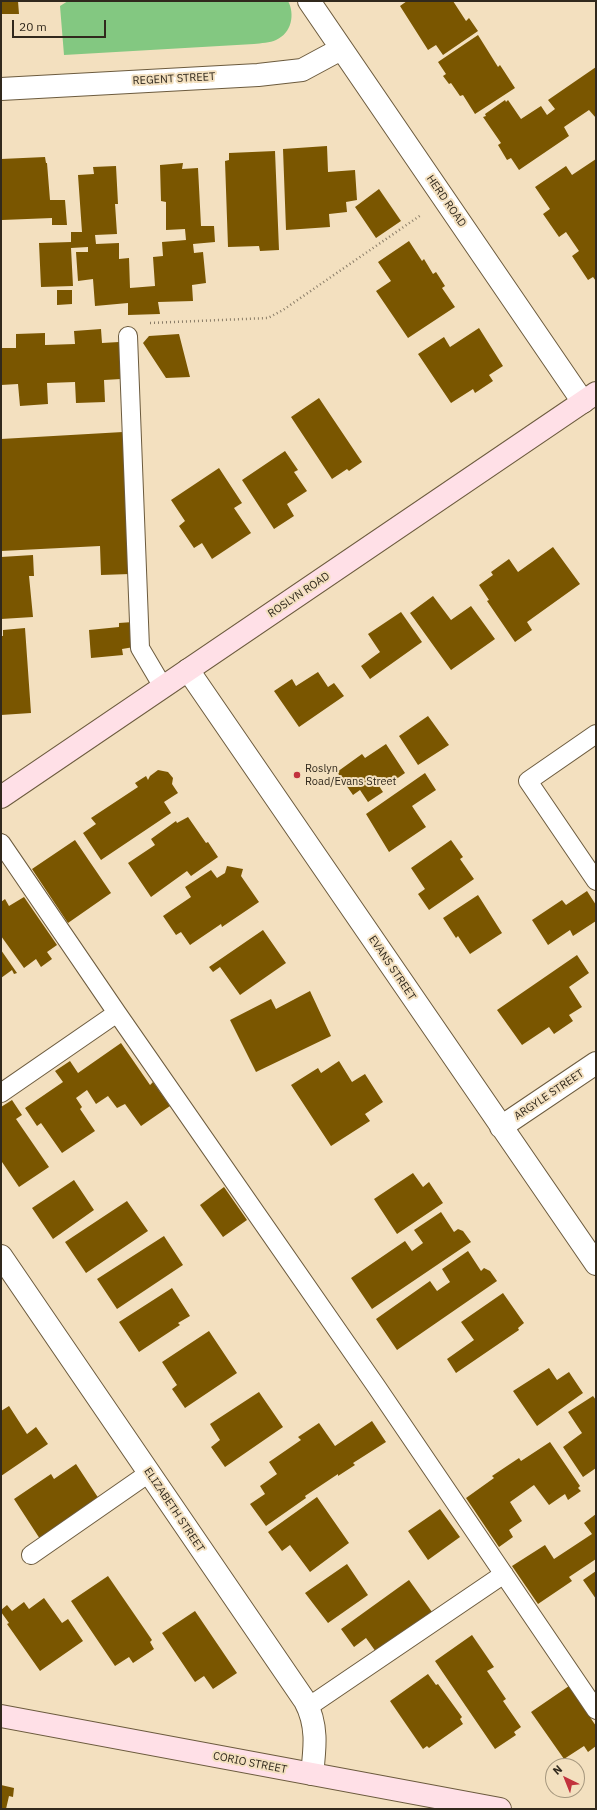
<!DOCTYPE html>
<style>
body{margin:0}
#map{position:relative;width:597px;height:1810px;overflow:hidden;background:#f3e0bf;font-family:"IBM Plex Sans",sans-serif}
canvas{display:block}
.frame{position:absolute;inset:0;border:2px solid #31291d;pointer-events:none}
.north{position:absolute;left:545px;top:1758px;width:40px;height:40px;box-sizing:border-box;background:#f3e0bf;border:1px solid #a5977e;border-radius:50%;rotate:317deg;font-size:11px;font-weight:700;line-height:16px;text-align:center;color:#31291d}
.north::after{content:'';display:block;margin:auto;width:14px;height:18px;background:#c2323d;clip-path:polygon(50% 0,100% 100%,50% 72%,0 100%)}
.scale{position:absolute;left:12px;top:20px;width:94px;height:18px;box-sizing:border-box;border:2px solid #31291d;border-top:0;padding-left:5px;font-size:12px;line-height:14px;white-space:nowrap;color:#31291d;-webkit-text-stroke:3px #f3e0bf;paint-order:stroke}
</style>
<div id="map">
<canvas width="597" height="1810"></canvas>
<div class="frame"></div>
<div class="north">N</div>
<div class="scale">20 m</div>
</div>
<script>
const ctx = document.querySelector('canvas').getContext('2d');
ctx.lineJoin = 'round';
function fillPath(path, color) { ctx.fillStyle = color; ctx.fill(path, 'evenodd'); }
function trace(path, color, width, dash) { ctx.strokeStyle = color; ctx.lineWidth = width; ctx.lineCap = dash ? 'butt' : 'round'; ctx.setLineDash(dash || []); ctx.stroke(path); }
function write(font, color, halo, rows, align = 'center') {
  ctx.font = font + ' "IBM Plex Sans",sans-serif'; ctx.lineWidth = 4; ctx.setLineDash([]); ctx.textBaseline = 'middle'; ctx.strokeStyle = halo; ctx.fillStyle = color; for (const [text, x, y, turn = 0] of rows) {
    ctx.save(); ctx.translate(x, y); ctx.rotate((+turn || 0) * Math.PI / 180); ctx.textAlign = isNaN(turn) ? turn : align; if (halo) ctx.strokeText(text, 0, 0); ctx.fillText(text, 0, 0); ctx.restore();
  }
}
fillPath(new Path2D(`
 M68,1h220c7,13 4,32 -12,39 -6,3 -15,3 -22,4l-190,11 -4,-49z`), '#83c881');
fillPath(new Path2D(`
 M2,1h16l1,13h-17z
 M407,1h46l13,20 3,-3 9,13 -35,24 -7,-10 -8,5 -28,-44z
 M478,35l20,32 2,-2 15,23 -40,26 -12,-19 -3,1 -9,-13 -2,1 -6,-8 3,-2 -8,-12z
 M596,67v51l-7,-8 -25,17 5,9 -50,34 -8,-12 -4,2 -9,-15 3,-2 -18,-26 3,-1 -1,-2 20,-14 1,2 2,-2 13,19 20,-13 6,9 8,-6 -7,-9z
 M327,146l1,26 27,-2 2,30 -11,2 1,10 -18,2 1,13 -44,3 -3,-81z
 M275,151l4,99 -19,1 -1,-5 -31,1 -3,-86 4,-1v-7z
 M45,157l1,6h1l3,37h15l2,25h-15v-7l-50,2 -1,-61z
 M596,159v122l-3,-4 -5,3 -16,-24 7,-5 -13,-19 -7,5 -16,-23 7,-5 -15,-22 31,-21 6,9z
 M183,163l-1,6 16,-1 3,58h13l1,16 -22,2 1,9 9,-1 3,31 -14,2 1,16 -35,1 2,12 -32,1v-12l-33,3 -2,-27 -15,2 -2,-29h12v-5l-17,1 2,38 -32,1 -2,-44 32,-1v-10h11l-4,-57 16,-1 -1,-7 23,-1 2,38h-3l2,30 -22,1 1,9 23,-1v16l10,-1 1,30 25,-2 -2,-29 10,-1 -1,-14 24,-2 -1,-11 -19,1v-28l-5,-1 -1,-36z
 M379,189l22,32 -25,17 -21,-31z
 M409,241l13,20 2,-2 9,15 3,-2 9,14 -3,2 13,19 -47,31 -32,-47 15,-10 -13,-19z
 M57,290h15v14l-15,1z
 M479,328l24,38 -14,9 4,6 -18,12 -2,-4 -22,14 -33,-49 26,-17 6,10z
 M101,329l1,14 17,-1 2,37 -17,1 1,22 -29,1 -1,-21 -28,1 1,21 -28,2 -2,-22 -17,1v-37h15v-14l29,-1v12l30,-1 -1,-13z
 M179,334l11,43 -24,1 -23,-35 6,-7z
 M319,398l43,64 -13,9 -2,-2 -15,10 -41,-62z
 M123,432l7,142 -29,1 -1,-29 -99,5v-112z
 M285,451l13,19 -4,2 13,19 -20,13 7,12 -20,13 -32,-49z
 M219,468l23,35 -8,5 17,25 -39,26 -10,-16 -8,5 -15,-22 6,-5 -14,-21z
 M553,547l27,37 -53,38 5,8 -17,12 -28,-41 2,-1 -10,-15 14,-10 -2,-3 18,-13 9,13z
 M33,555l1,21h-5l4,41 -32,2v-62z
 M433,596l18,24 20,-14 24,33 -44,31 -41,-57z
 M401,612l21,30 -52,37 -9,-13 19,-14 -12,-18z
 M133,622l1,25 -12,2 1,6 -32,3 -2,-28 30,-3v-4z
 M25,628l6,85 -30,2v-79h2v-6z
 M318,672l10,15 6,-4 10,13 -45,31 -25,-36 18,-12 4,7z
 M428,716l21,29 -31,20 -19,-29z
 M386,744l19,29 -16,11 -2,-3 -8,5 4,6 -15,10 -8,-12 -7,5 -16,-23 25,-18 3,4z
 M158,770l10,2 5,6 -1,6 6,9 -14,9 7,11 -70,47 -18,-27 13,-9 -5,-6 47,-31 -3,-4 11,-7 2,4 2,-4z
 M425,773l11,17 -24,16 14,21 -37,25 -23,-38z
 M188,817l18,26 2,-1 10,15 -27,19 -4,-5 -36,26 -23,-34 27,-18 -4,-6 25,-18 1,2z
 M75,840l36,53 -43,30 -36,-54z
 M451,840l12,17 -3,2 14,20 -45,31 -11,-16 7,-5 -14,-21z
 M227,866l16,3 -2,7 18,26 -37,25 -1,-3 -31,21 -9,-13 -5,3 -13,-19 28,-19 -6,-10 26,-17 6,8 8,-5z
 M587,891l9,14v16l-23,15 -3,-6 -22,15 -16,-25 30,-20 4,5z
 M478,895l24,38 -32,21 -12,-18 -2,2 -13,-20z
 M24,897l33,48 -10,7 5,7 -11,8 -5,-8 -12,9 -23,-32v-34l4,-3 4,7z
 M263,930l23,33 -46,32 -20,-28 -7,5 -4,-5z
 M1,950l16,23 -3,1 -2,-4 -11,8z
 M577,955l12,18 -20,14 13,20 -13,8 4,6 -19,13 -5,-7 -27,18 -25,-35z
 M310,991l21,45 -75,36 -26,-52 41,-21 5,10z
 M121,1043l29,42 3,-3 17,24 -29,20 -16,-22 -8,4 -9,-12 -12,8 -9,-14 -11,8 6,9 -2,2 15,22 -33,22 -21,-30 -4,3 -12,-18 38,-26 -8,-11 15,-10 8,12z
 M339,1061l13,21 13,-8 18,28 -18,12 5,7 -39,25 -40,-61 27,-17 3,5z
 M12,1100l10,15 -6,4 33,48 -30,20 -17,-25 -1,1v-56z
 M413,1173l10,14 6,-5 14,21 -46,31 -23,-35z
 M74,1180l20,30 -41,29 -21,-31z
 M224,1187l23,33 -24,17 -23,-32z
 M127,1201l21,30 -62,42 -21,-31z
 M441,1212l13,20 4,-3 5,2 8,11 -99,67 -21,-31 54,-37 7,10 11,-8 -9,-13z
 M164,1236l19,29 -66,44 -20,-30z
 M468,1251l13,20 3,-3 6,3 7,10 -100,69 -21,-31 54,-38 7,10 13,-9 -8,-13z
 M172,1288l18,28 -12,7 2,2 -41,27 -20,-30z
 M503,1293l21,30 -6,5 1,2 -63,43 -9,-14 27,-19 -13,-18z
 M209,1331l28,42 -52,35 -13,-19 5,-4 -15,-23z
 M549,1368l8,12 12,-8 14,21 -46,33 -24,-35z
 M259,1392l24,35 -58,40 -14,-20 9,-7 -10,-16z
 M593,1396l3,4v68l-13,9 -20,-30 19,-14 -14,-21z
 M9,1406l18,28 9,-7 12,17 -47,32v-65z
 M372,1421l14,21 -33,21 2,2 -17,11v-2l-33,22 1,2 -40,28 -16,-22 15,-10 -5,-8 17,-12 -8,-12 32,-22 -3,-3 21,-14 16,23z
 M550,1442l30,44 -2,2 3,3 -13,9 -3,-6 -16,11 -15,-20 -24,17 12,19 -13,9 4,7 -14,10 -33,-49 28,-20 -2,-2 27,-18 2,3z
 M76,1464l23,35 -59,40 -26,-40 37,-25 3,5z
 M317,1497l32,46 -39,29 -20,-27 -8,6 -14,-19z
 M440,1509l20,28 -32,23 -20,-29z
 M596,1514v45l-27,18 3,4 -34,23 -26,-38 33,-21 9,14 38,-25 -8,-11z
 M347,1564l21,31 -40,28 -23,-30z
 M596,1571v28l-13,-19z
 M108,1576l44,64 -2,2 4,7 -21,14 -4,-6 -14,9 -44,-65z
 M409,1580l23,32 -56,40 -10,-14 -12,9 -13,-18z
 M44,1598l18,25 6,-4 15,22 -43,30 -33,-47 2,-1 -8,-11v-2l6,-5 5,6 12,-9 5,7z
 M195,1611l42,62 -24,16 -9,-13 -9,6 -33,-49z
 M472,1635l22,32 -7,4 19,28 -3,2 18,26 -7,5 2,3 -21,14 -60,-88z
 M428,1674l8,11 2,-1 24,33 -2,2 3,5 -34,24 -2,-2 -4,3 -33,-48z
 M569,1686l27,40v20l-8,6 -4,-6 -20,13 -33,-47z
 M1,1785l13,3 -1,9 -4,-1 -3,13h-5z`), '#7a5600');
const lane = new Path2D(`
 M128,336l12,312 23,39
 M596,734l-68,47 68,100
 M1,843l116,170 259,373 220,324
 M1,1093l116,-80
 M31,1555l118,-82
 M308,1707l196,-133`);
const street = new Path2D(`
 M309,1l274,401
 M1,89l257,-14 44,-5 39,-21
 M188,670l408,594
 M501,1127l95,-64
 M1,1256l304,445c13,24 10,47 7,73`);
const secondary = new Path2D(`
 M1,797l595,-404
 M1,1716l499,93`);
trace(lane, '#6c5b3e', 20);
trace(street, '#6c5b3e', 24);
trace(secondary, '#6c5b3e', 24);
trace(new Path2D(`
 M150,323l118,-5 15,-8 138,-95`), '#897c67', 2.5, [1, 3]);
trace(lane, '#fff', 18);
trace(street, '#fff', 22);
trace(secondary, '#ffe0e7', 22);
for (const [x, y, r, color] of [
 [297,775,4,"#c2323d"]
]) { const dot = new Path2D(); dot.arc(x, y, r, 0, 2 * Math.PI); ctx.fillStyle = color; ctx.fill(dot); trace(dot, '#f3e0bf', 1.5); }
write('11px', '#31291d', '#f3e0bf', [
 ["REGENT STREET",174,79,-3],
 ["HERD ROAD",446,201,55],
 ["ROSLYN ROAD",299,595,-34],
 ["EVANS STREET",392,968,56],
 ["ARGYLE STREET",549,1095,-34],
 ["ELIZABETH STREET",174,1510,56],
 ["CORIO STREET",250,1763,11]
]);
write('11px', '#31291d', '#f3e0bf', [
 ["Roslyn",305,769],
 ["Road/Evans Street",305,782]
], 'left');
</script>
